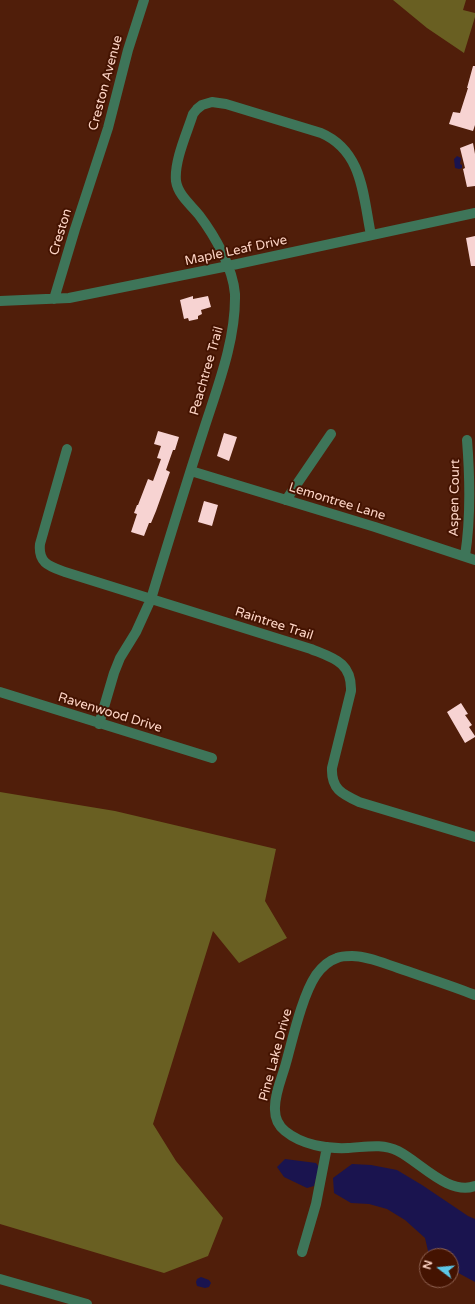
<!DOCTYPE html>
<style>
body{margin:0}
#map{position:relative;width:475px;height:1304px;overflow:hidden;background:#501e0a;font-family:"Varela Round",sans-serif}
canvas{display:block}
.north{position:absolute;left:419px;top:1248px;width:40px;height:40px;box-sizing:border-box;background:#441301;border:1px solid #8e6150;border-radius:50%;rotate:286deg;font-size:11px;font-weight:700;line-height:16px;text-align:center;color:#fed5c6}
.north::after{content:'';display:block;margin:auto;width:14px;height:18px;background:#5cc7e7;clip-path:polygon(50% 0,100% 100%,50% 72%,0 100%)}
</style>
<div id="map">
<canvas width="475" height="1304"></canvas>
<div class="north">N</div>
</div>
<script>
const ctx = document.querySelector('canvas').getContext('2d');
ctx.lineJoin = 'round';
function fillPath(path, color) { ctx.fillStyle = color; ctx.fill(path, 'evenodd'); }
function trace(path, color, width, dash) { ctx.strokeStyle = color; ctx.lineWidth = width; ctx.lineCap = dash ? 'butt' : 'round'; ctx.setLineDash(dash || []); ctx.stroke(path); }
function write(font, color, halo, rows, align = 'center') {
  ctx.font = font + ' "Varela Round",sans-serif'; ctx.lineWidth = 4; ctx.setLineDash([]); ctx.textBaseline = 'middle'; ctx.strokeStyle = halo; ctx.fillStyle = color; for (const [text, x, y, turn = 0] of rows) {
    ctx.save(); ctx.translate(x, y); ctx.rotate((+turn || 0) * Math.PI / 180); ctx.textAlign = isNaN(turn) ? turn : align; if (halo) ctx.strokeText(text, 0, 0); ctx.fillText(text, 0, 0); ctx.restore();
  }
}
fillPath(new Path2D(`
 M393,0h73l-3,10 12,3v4l-11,36 -37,-25z
 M0,792l115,19 161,38 -11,52 22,37 -48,25 -26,-32 -60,193 23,37 47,57 -15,38 -44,17 -164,-49z`), '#695f22');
fillPath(new Path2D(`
 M457,156l4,2 -1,6 2,1v3l-3,1 -4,-1 -1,-9z
 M285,1159l31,4 3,4 -5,19 -7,2 -23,-11 -7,-10z
 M352,1164l19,1 26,5 25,15 46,31 7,3v63l-24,-13v-13l-22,-1 -4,-17 -20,-18 -18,-11 -18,-5 -18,-1 -17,-10 -1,-15z
 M201,1277l8,3 2,3 -2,4 -4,1 -8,-2 -1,-4 1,-3z`), '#1a144f');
fillPath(new Path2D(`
 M473,66h2v59l-2,6 -24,-7 4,-12 7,1 8,-25h-1z
 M473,143l2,11v32l-8,1 -4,-18 2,-1 -5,-20z
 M475,236v30h-4l-5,-28z
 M193,296v3l15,-3 3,11 -10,3 1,4 -4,2v3l-9,2 -1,-3 -4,1 -4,-19z
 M158,431l21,6 -4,13h-2l-7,20 4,2 -14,39 -5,12h-2l-5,13 -13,-4 6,-18 -3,-1 3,-8h1l10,-26 5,2 8,-22 -4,-1 4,-12 -7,-2z
 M224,433l13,4 -8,24 -12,-5z
 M204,501l14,4 -6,21 -14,-4z
 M461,703l7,11 -3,1 7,10 -3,2 6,9v1l-10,6 -18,-31z`), '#f7d3d2');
trace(new Path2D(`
 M54,299l21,-70 33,-101 20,-78 16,-50
 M0,301l69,-3 159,-32 247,-53
 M67,449l-27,95c-2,19 9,22 25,28l246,77c22,9 41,13 40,42l-19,77c-1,21 10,26 27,34l116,35
 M191,471l184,56 100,33
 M286,500l45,-66
 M465,556c6,-38 5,-78 2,-116
 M0,692l212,66
 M99,724l15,-51 6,-15 16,-26 15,-33c17,-56 34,-112 52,-167 14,-44 33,-91 32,-138 -2,-26 -20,-58 -36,-79 -8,-10 -21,-20 -23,-34 -2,-20 11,-48 17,-67l4,-5 5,-4 10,-3 14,2 95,29c42,18 42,63 50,102
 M475,995c-25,-10 -51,-18 -77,-27 -15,-5 -31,-12 -46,-12 -5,0 -11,0 -15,2 -9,3 -16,10 -21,17 -14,21 -23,63 -30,88 -4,15 -12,32 -11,47 0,8 4,16 10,21 17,14 42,18 63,17 18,-1 34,-5 50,3 22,11 51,45 77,35
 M302,1252l14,-48 11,-57
 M0,1279l87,25`), '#3e7559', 10);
write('13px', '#fed5c6', '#441301', [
 ["Creston Avenue",106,83,-75],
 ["Creston",61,232,-73],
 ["Maple Leaf Drive",236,251,-12],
 ["Peachtree Trail",207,371,-74],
 ["Aspen Court",455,498,-89],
 ["Lemontree Lane",337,502,17],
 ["Raintree Trail",274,624,18],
 ["Ravenwood Drive",110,713,17],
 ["Pine Lake Drive",276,1055,-75]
]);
</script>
